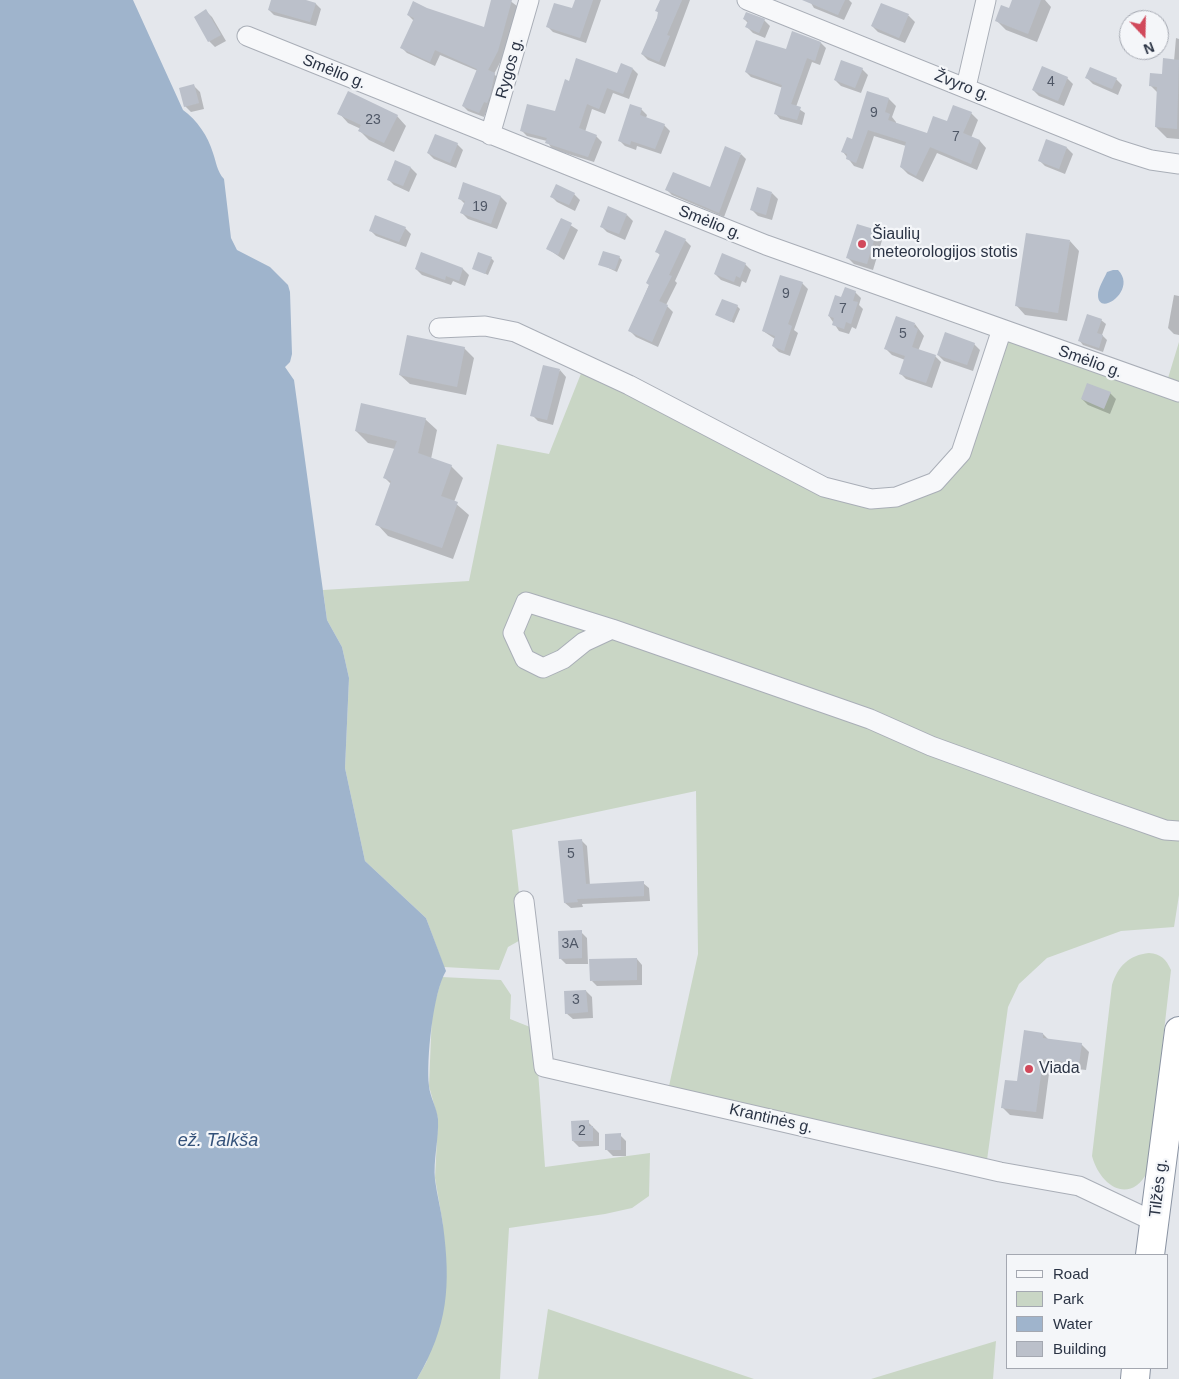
<!DOCTYPE html>
<meta charset="utf-8">
<style>
body{margin:0}
#map{position:relative;width:1179px;height:1379px;overflow:hidden;background:#e4e7ec;font-family:Helvetica,sans-serif}
canvas{display:block}
.legend{position:absolute;left:1006px;top:1254px;width:162px;height:115px;box-sizing:border-box;background:#f4f6f9;border:1px solid #a4a8b1;margin:0;padding:6px 9px;list-style:none;font-size:15px;color:#2b3445}
.legend li{display:flex;align-items:center;gap:10px;height:25px}
.legend b{width:25px;border:1px solid #a4a8b1}
.north{position:absolute;left:1119px;top:10px;width:50px;height:50px;box-sizing:border-box;background:#f4f6f9;border:1px solid #a4a8b1;border-radius:50%;rotate:159deg;font-size:14px;font-weight:700;line-height:20px;text-align:center;color:#2b3445}
.north::after{content:'';display:block;margin:auto;width:18px;height:22px;background:#d1495b;clip-path:polygon(50% 0,100% 100%,50% 72%,0 100%)}
</style>
<div id="map">
<canvas width="1179" height="1379"></canvas>
<ul class="legend">
<li><b style="height:6px;background:#f7f8fa"></b>Road</li>
<li><b style="height:14px;background:#c9d6c5"></b>Park</li>
<li><b style="height:14px;background:#9fb4cc"></b>Water</li>
<li><b style="height:14px;background:#bbc0ca"></b>Building</li>
</ul>
<div class="north">N</div>
</div>
<script>
const ctx = document.querySelector('canvas').getContext('2d');
ctx.lineJoin = 'round';
function fillPath(path, color) { ctx.fillStyle = color; ctx.fill(path, 'evenodd'); }
function trace(path, color, width, dash) { ctx.strokeStyle = color; ctx.lineWidth = width; ctx.lineCap = dash ? 'butt' : 'round'; ctx.setLineDash(dash || []); ctx.stroke(path); }
function write(font, color, halo, rows, align = 'center') {
  ctx.font = font + ' Helvetica,sans-serif'; ctx.lineWidth = 4.5; ctx.setLineDash([]); ctx.textBaseline = 'middle'; ctx.strokeStyle = halo; ctx.fillStyle = color; for (const [text, x, y, turn = 0] of rows) {
    ctx.save(); ctx.translate(x, y); ctx.rotate((+turn || 0) * Math.PI / 180); ctx.textAlign = isNaN(turn) ? turn : align; if (halo) ctx.strokeText(text, 0, 0); ctx.fillText(text, 0, 0); ctx.restore();
  }
}
fillPath(new Path2D(`
 M1002,329l163,59 14,-46v553l-5,32 -53,4 -74,27 -28,26 -11,23 -21,153 -318,-74 29,-132 -2,-163 -184,39 12,108 -16,9 -9,23 -55,-3 -18,-49 -61,-57 -20,-93 4,-90 -7,-31 -15,-27 -4,-30 146,-9 28,-137 52,10 35,-88 287,133 64,-17 26,-29z
 M1149,953c12,1 17,6 22,17l-23,201c-18,35 -48,15 -56,-15l20,-171c6,-19 17,-30 37,-32z
 M442,977l59,3 10,15 -1,24 25,10 10,138 105,-14 -1,43 -17,12 -27,6 -96,14 -9,151h-83l10,-18 16,-136 -8,-47 3,-59 -9,-33 3,-73z
 M548,1309l206,70h-216z
 M996,1341l-3,38h-122z`), '#c9d6c5');
fillPath(new Path2D(`
 M0,0h133l50,110c14,10 25,26 30,43 3,8 4,19 11,26l7,59 6,12 33,17 18,18 2,7 2,62 -2,8 -5,5 9,13 33,240 15,27 7,31 -4,90 20,93 61,57 20,53c-13,21 -20,90 -17,115 1,11 8,22 9,33 1,20 -5,41 -3,61 2,15 6,30 8,45 8,61 5,101 -26,154h-417z
 M1113,270h5c20,20 -20,48 -20,25 0,-7 6,-16 9,-23z`), '#9fb4cc');
fillPath(new Path2D(`
 M272,0h31l13,4 5,5 -5,17 -42,-11 -5,-5z
 M493,0h16l8,6 -14,51 -9,17 5,5 -15,38 -16,-6 -5,-5 15,-35 -38,-16 -5,11 -28,-13 -5,-5 12,-27 -6,-6 18,-6 59,19z
 M576,0h25l-15,43 -33,-11 -6,-6 25,-16z
 M661,0h29l-25,67 -17,-7 -6,-6 17,-40 -2,-3z
 M809,0h40l3,3 -8,17 -30,-12z
 M1014,0h31l6,7 -14,35 -31,-12 -9,-9 13,-11z
 M881,4l28,12 6,6 -10,21 -27,-11 -6,-6z
 M206,11l6,6 14,24 -11,6 -6,-6z
 M744,19l20,1 6,6 -5,12 -12,-5 -6,-6 1,-4z
 M793,33l28,10 5,5 -6,17 -8,-3 -16,45 9,6 -3,12 -22,-6 -5,-6 8,-25 -32,-11 -5,-5 41,-21z
 M1176,38l3,1v100l-12,-1 -11,-11 2,-34 -8,-8 13,-10 11,-14z
 M633,69l5,5 -9,25 -16,-6 -8,21 -13,-5 -7,23 11,4 6,6 -8,20 -42,-13 -5,-8 -20,-5 -6,-6 35,-18 14,-30 48,-8z
 M862,69l6,6 -7,18 -20,-7 -6,-6z
 M1067,78l6,6 -9,22 -25,-10 -6,-6z
 M1087,78l29,1 6,6 -4,10 -25,-11z
 M194,86l6,6 4,17 -13,3 -6,-6z
 M868,93l21,6 7,7 -4,11 4,5v2l32,10 19,-12 24,-9 7,7 -7,18 9,3 6,7 -9,22 -40,-17 -14,29 -15,-8 -7,-7 5,-21 -32,-10 -11,33 -9,-3 -11,-14 10,-12z
 M641,109l6,6 -1,3 18,7 6,6 -9,23 -24,-8 -1,4 -11,-4 -6,-6z
 M339,113l58,3 9,10 -12,26 -25,-12 -9,-9 1,-2 -13,-6z
 M457,144l6,6 -7,18 -22,-9 -6,-6z
 M1067,148l6,6 -8,20 -20,-8 -6,-6z
 M741,154l5,5 -22,58 -52,-22 -5,-5 44,-1z
 M396,162l15,6 6,6 -8,18 -15,-7 -6,-6z
 M772,193l6,6 -6,21 -14,-4 -6,-6z
 M574,194l6,6 -5,11 -18,-9 -6,-6z
 M501,197l6,6 -10,26 -29,-10 -6,-6 3,-9 -6,-6z
 M627,215l6,6 -8,19 -18,-8 -6,-6z
 M561,219l17,11 -14,30 -16,-11z
 M858,225l19,6 6,6 -10,33 -19,-6 -6,-6z
 M405,228l6,6 -5,13 -30,-11 -6,-6z
 M685,240l6,6 -16,35 2,2 -11,22 7,7 -15,35 -22,-10 -6,-6 31,-75 -4,-4z
 M1070,241l9,10 -12,70 -42,-6 -9,-10z
 M422,254l41,15 6,6 -4,11 -12,-5 -2,4 -29,-10 -6,-6z
 M619,257l3,3 -5,12 -17,-8z
 M491,258l3,3 -6,14 -15,-7z
 M745,264l6,6 -5,13 -4,-2 -2,6 -19,-7 -6,-6z
 M802,283l6,6 -14,41 4,3 -8,23 -11,-4 -6,-6 2,-7 -12,-8z
 M855,292l6,6 -2,7 4,4 -7,20 -4,-2 -3,7 -10,-3 -10,-15z
 M1174,295l5,1v39l-5,-1 -6,-6z
 M737,306l3,3 -6,14 -17,-8z
 M1101,320l5,4 -4,11 5,5 -4,12 -20,-7 -4,-5z
 M915,324l9,12 -6,15 17,5 6,6 -9,26 -26,-9 -6,-6 5,-13 -13,-5 -6,-6z
 M974,344l6,6 -7,21 -29,-10 -6,-6z
 M464,348l10,10 -8,37 -56,-11 -10,-9z
 M560,370l6,7 -13,48 -15,-4 -6,-6z
 M1088,384l22,9 6,6 -6,15 -22,-9 -6,-6z
 M425,419l12,11 -6,29 20,7 12,12 -9,24 15,13 -16,44 -65,-23 -11,-12 14,-40 -6,-6 10,-29 -27,-6 -12,-12z
 M581,840l6,6 3,39 53,-2 6,5 1,13 -68,3 1,3 -12,1 -6,-5z
 M581,932l6,6 1,26h-22l-6,-6z
 M637,959l5,6v20l-45,1 -5,-5z
 M586,991l6,6 1,21 -20,1 -7,-6z
 M1043,1034l6,6 32,4 8,8 -3,18 -36,-4 -7,53 -33,-4 -8,-8 16,-24z
 M588,1122l11,11v13l-20,1 -6,-6z
 M620,1135l6,6v15h-13l-6,-6z`), '#0003');
fillPath(new Path2D(`
 M271,0h35l10,3 -6,19 -42,-12z
 M491,0h21l-14,51 -10,19 7,3 -5,23 -3,7 -3,-1 -5,11 -17,-7 15,-37 -42,-19 -5,12 -30,-14 14,-30 -7,-3 6,-14 14,7 57,19z
 M575,0h18l-13,38 -34,-11 8,-24 18,5z
 M660,0h22l-15,35 3,1 -11,26 -18,-8 16,-36 1,-6 -3,-1z
 M802,0h43l-7,15z
 M1012,0h29l-13,34 -33,-13 6,-16 8,3z
 M881,3l28,11 -10,24 -28,-12z
 M206,9l15,26 -13,7 -14,-25z
 M746,12l19,7 -6,14 -14,-6 3,-6 -5,-2z
 M792,31l29,11 -6,19 -8,-3 -16,46 10,3 -4,13 -23,-6 8,-29 -37,-13 11,-32 30,9z
 M576,58l41,15 4,-10 12,5 -10,26 -16,-6 -8,21 -12,-5 -8,24 18,7 -9,22 -43,-14 2,-5 -27,-7 7,-27 28,7 10,-32 4,2z
 M1163,58l16,2 -2,69 -22,-2 2,-40 -8,-1 1,-13 12,1z
 M841,60l22,8 -8,20 -21,-8z
 M1042,66l26,11 -10,24 -26,-11z
 M1090,67l27,11 -5,11 -27,-11z
 M194,84l5,19 -15,4 -5,-19z
 M348,91l50,24 -14,28 -26,-12 3,-6 -24,-11z
 M867,91l22,7 -4,14 5,2 -2,6 39,13 6,-17 14,5 6,-16 19,7 -9,21 17,7 -9,24 -41,-17 -14,29 -16,-9 6,-25 -38,-12 -12,33 -10,-4 1,-5 -6,-2 6,-15 5,2z
 M630,104l12,4 -2,7 25,9 -10,25 -24,-8 -1,4 -12,-4z
 M435,134l23,9 -8,20 -23,-10z
 M1046,139l21,8 -8,22 -21,-8z
 M725,146l16,7 -22,60 -54,-23 8,-18 37,15z
 M395,160l16,7 -8,19 -16,-6z
 M463,182l38,14 -10,28 -31,-11 5,-12 -7,-2z
 M556,184l19,9 -6,12 -19,-8z
 M757,187l15,5 -6,23 -16,-5z
 M608,206l19,8 -8,20 -19,-7z
 M375,215l31,12 -7,15 -30,-11z
 M561,218l11,5 -14,32 -12,-6z
 M857,224l20,6 -10,34 -21,-6z
 M665,230l21,9 -17,36 3,1 -13,25 9,4 -16,37 -24,-11 21,-46 -3,-2 14,-29 -5,-2z
 M1026,233l44,7 -12,73 -43,-7z
 M603,251l17,5 -5,14 -17,-5z
 M421,252l42,16 -4,13 -13,-5 -1,4 -30,-11z
 M478,252l14,5 -7,17 -13,-5z
 M722,253l24,10 -6,15 -4,-2 -2,6 -20,-8z
 M780,275l23,7 -15,42 4,2 -8,25 -12,-5 3,-10 -13,-5z
 M845,287l11,4 -3,10 5,1 -7,22 -5,-2 -2,7 -12,-4 2,-7 -6,-2 7,-21 6,2z
 M722,299l16,6 -7,17 -16,-7z
 M1087,314l15,5 -5,14 6,2 -4,13 -21,-7z
 M896,316l19,7 -1,4 4,2 -6,18 24,8 -10,28 -27,-9 6,-18 -21,-7z
 M945,332l30,11 -8,22 -30,-10z
 M407,335l58,12 -8,40 -58,-12z
 M543,365l17,4 -13,51 -17,-4z
 M1087,383l24,9 -7,17 -23,-10z
 M361,403l65,15 -8,35 34,12 -11,31 17,6 -16,46 -67,-23 16,-44 -8,-3 14,-37 -42,-10z
 M582,839l4,45 58,-3v15l-67,3 1,3 -14,1 -6,-62z
 M582,930v28l-23,1 -1,-28z
 M637,958v22l-47,1 -1,-22z
 M586,990l2,22 -23,2 -1,-23z
 M1024,1030l19,3v5l39,5 -3,21 -36,-5 -7,53 -35,-4 4,-28 12,1z
 M589,1120v6h4v15h-21l-1,-20z
 M621,1133v17h-16v-16z`), '#bbc0ca');
const minor = new Path2D(`
 M747,0l369,149 35,11 28,4
 M247,36l519,209 413,147
 M966,87l20,-87
 M490,135l39,-135
 M439,328l46,-2 30,6 114,53 195,102 47,12 25,-2 39,-15 26,-29 41,-124
 M612,629l-28,13 -21,17 -20,9 -18,-9 -12,-26 13,-31 86,27 258,90 61,27 160,58 74,26 14,1
 M524,901l20,166 456,105 79,14 76,36`);
const trunk = new Path2D(`
 M1150,1255l29,-224
 M1135,1379l1,-11`);
trace(minor, '#a9aeb7', 21);
trace(trunk, '#8b94a3', 30);
trace(minor, '#f7f8fa', 19);
trace(trunk, '#fff', 28);
for (const [x, y, r, color] of [
 [862,244,5,"#d1495b"],
 [1029,1069,5,"#d1495b"]
]) { const dot = new Path2D(); dot.arc(x, y, r, 0, 2 * Math.PI); ctx.fillStyle = color; ctx.fill(dot); trace(dot, '#f4f6f9', 2); }
write('14px', '#4f5766', null, [
 ["4",1051,82],
 ["9",874,113],
 ["23",373,120],
 ["7",956,137],
 ["19",480,207],
 ["9",786,294],
 ["7",843,309],
 ["5",903,334],
 ["5",571,854],
 ["3A",570,944],
 ["3",576,1000],
 ["2",582,1131]
]);
write('16px', '#2b3445', '#f4f6f9', [
 ["Rygos g.",510,68,-74],
 ["Smėlio g.",334,72,22],
 ["Žvyro g.",962,86,22],
 ["Smėlio g.",710,223,22],
 ["Smėlio g.",1090,362,20],
 ["Krantinės g.",771,1119,13],
 ["Tilžės g.",1159,1188,-83]
]);
write('16px', '#2b3445', '#f4f6f9', [
 ["Šiaulių",872,235],
 ["meteorologijos stotis",872,253],
 ["Viada",1039,1069]
], 'left');
write('italic 18px', '#34527a', '#f4f6f9', [
 ["ež. Talkša",218,1141]
]);
</script>
